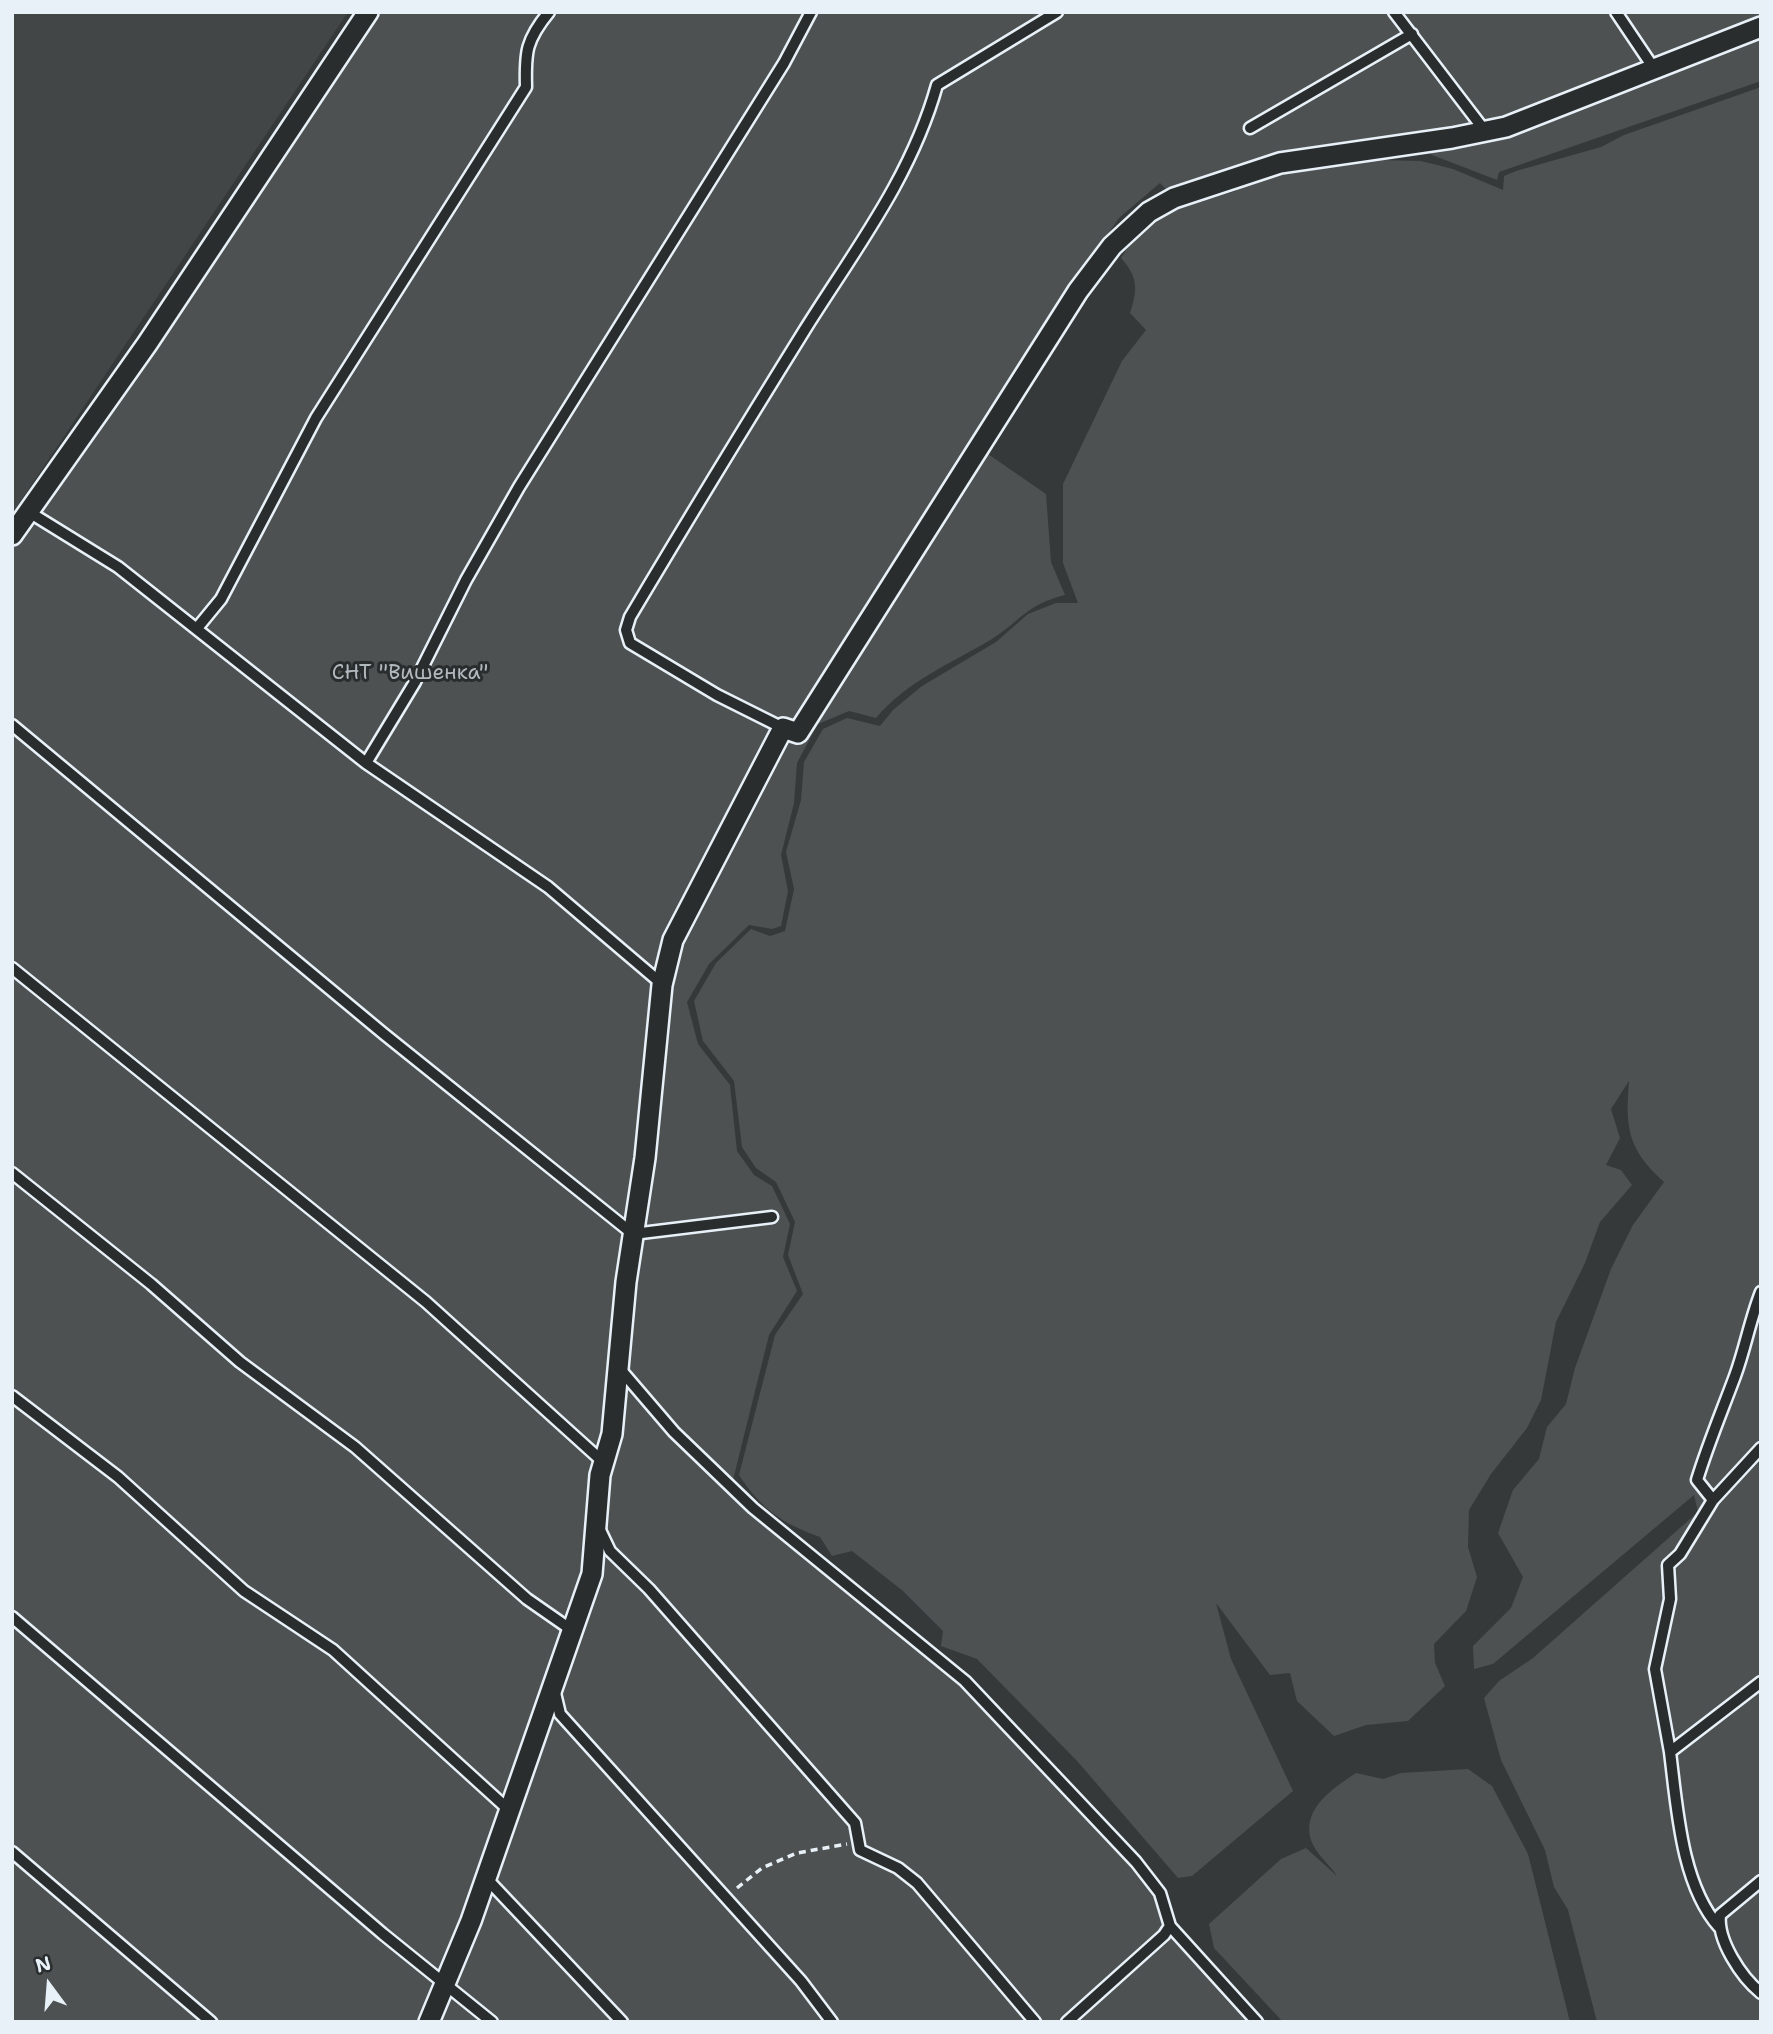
<!DOCTYPE html>
<meta charset="utf-8">
<style>
body{margin:0}
#map{position:relative;width:1773px;height:2034px;overflow:hidden;background:#35393a;font-family:"Shantell Sans",sans-serif}
canvas{display:block}
.frame{position:absolute;inset:0;border:14px solid #e8f1f8;pointer-events:none}
.north{position:absolute;left:14px;top:1950px;width:70px;height:70px;-webkit-text-stroke:5px #2a2d2e;paint-order:stroke;rotate:344deg;font-size:19px;font-weight:700;line-height:28px;text-align:center;color:#e8f1f8}
.north::after{content:'';display:block;margin:auto;width:24px;height:32px;background:#e8f1f8;clip-path:polygon(50% 0,100% 100%,50% 72%,0 100%)}
</style>
<div id="map">
<canvas width="1773" height="2034"></canvas>
<div class="frame"></div>
<div class="north">N</div>
</div>
<script>
const ctx = document.querySelector('canvas').getContext('2d');
ctx.lineJoin = 'round';
function fillPath(path, color) { ctx.fillStyle = color; ctx.fill(path, 'evenodd'); }
function trace(path, color, width, dash) { ctx.strokeStyle = color; ctx.lineWidth = width; ctx.lineCap = dash ? 'butt' : 'round'; ctx.setLineDash(dash || []); ctx.stroke(path); }
function write(font, color, halo, rows, align = 'center') {
  ctx.font = font + ' "Shantell Sans",sans-serif'; ctx.lineWidth = 6; ctx.setLineDash([]); ctx.textBaseline = 'middle'; ctx.strokeStyle = halo; ctx.fillStyle = color; for (const [text, x, y, turn = 0] of rows) {
    ctx.save(); ctx.translate(x, y); ctx.rotate((+turn || 0) * Math.PI / 180); ctx.textAlign = isNaN(turn) ? turn : align; if (halo) ctx.strokeText(text, 0, 0); ctx.fillText(text, 0, 0); ctx.restore();
  }
}
fillPath(new Path2D(`
 M12,12h336l-336,502z`), '#424647');
fillPath(new Path2D(`
 M374,12h1387v69l-262,91 -2,8 -65,-25 -18,-19 -244,57 -10,-10 -41,35 -56,81 -91,144 74,51 5,68 14,33c-37,9 -44,25 -73,44 -40,24 -85,42 -116,79l-27,-7 -31,13 -21,39 -3,40 -13,52 7,36 -7,35 -9,3 -23,-4 -40,39 -22,38 11,42 32,41 7,66 17,24 18,11 18,38 -7,33 14,34 -28,44 -39,157 239,200 169,181 16,23 8,29 88,97h-1238v-1472z
 M1761,87v1935h-164l-29,-112 -14,-23 -9,-37 -44,-90 -17,-62 15,-17 34,-23 165,-146 -4,-17 -201,169 -19,5 -1,-23 38,-38 12,-31 -25,-44 15,-43 26,-31 8,-32 19,-23 9,-36 36,-99 22,-44 31,-43c-36,-32 -39,-54 -35,-101l-18,28 9,29 -14,27 15,5 11,15 -32,37 -15,41 -29,59 -15,78 -14,28 -36,46 -22,36 -1,37 9,30 -11,34 -32,33 1,19 10,23 -37,35 -42,4 -32,11 -37,-35 -7,-28 -20,2 -54,-72 15,56 62,132 -101,85 -14,2 -100,-116 -101,-103 -36,-13 2,-15 -40,-40 -51,-40 -20,5 -12,-19c-37,-13 -59,-28 -81,-62l36,-140 28,-41 -15,-39 7,-33 -19,-40 -20,-14 -14,-21 -8,-66 -31,-40 -9,-40 22,-38 35,-34 19,7 15,-5 9,-42 -8,-37 15,-52 3,-38 19,-33 24,-11 33,8 13,-16 29,-24 74,-44 32,-28 28,-11h22l-15,-40v-79l59,-123 24,-31 -16,-17c8,-24 8,-36 -9,-55l19,-30 31,-17 65,-20 11,-11 89,-21 85,2 32,8 50,21 1,-14 12,-5 85,-24 23,-12z
 M1468,1769l24,17 36,68 42,168h-287l-69,-74 -5,-24 72,-65 25,-11 31,28c-7,-11 -22,-23 -26,-36 -10,-32 24,-53 45,-67l27,6 18,-6z`), '#4d5152');
const service = new Path2D(`
 M1394,12l91,119
 M1616,12l39,58
 M1250,128l162,-94
 M29,512l89,55 248,196 182,124 114,97
 M198,627l23,-28 95,-181 210,-331c-1,-35 0,-47 23,-75
 M12,725l372,309 249,200 139,-17
 M783,728l-66,-33 -87,-52 -4,-13 4,-13c57,-96 115,-191 174,-286 50,-80 107,-153 133,-246l120,-73
 M366,763l49,-81 51,-102 53,-93 265,-424 27,-51
 M12,968l414,334 176,159
 M12,1173l139,111 89,78 115,85 172,152 46,32
 M620,1369l54,63 79,76 212,173 171,181 24,31 10,33 87,96
 M12,1396l106,81 126,114 89,59 177,161
 M1713,1500l-16,-20c11,-36 25,-69 38,-104 10,-27 15,-56 26,-84
 M599,1528l11,23 39,38 206,234 5,27 38,18 19,15 118,139
 M12,1617l371,317 109,88
 M555,1693l5,21 241,267 31,41
 M1670,1752l-15,-83 15,-70 -2,-34 12,-11 33,-54 48,-52
 M12,1852l199,170
 M486,1878l136,144
 M1761,1881l-41,34c-3,25 21,62 41,78
 M1719,1927c-38,-43 -42,-120 -49,-175l91,-70
 M1067,2022l97,-87 6,-9`);
const minor = new Path2D(`
 M12,535l135,-191 221,-332
 M429,2022l42,-101 121,-347 8,-99 12,-41 14,-152 19,-124 17,-173 11,-45 110,-212 15,5 280,-442 34,-45 37,-34 25,-14 106,-35 172,-25 54,-11 255,-100`);
trace(service, '#e8f1f8', 15);
trace(minor, '#e8f1f8', 24);
trace(new Path2D(`
 M737,1888l25,-20 35,-15 50,-9`), '#e8f1f8', 3.5, [7, 5]);
trace(service, '#2a2d2e', 10);
trace(minor, '#2a2d2e', 19);
write('21px', '#b2b9be', '#2a2d2e', [
 ["СНТ \"Вишенка\"",410,674]
]);
</script>
